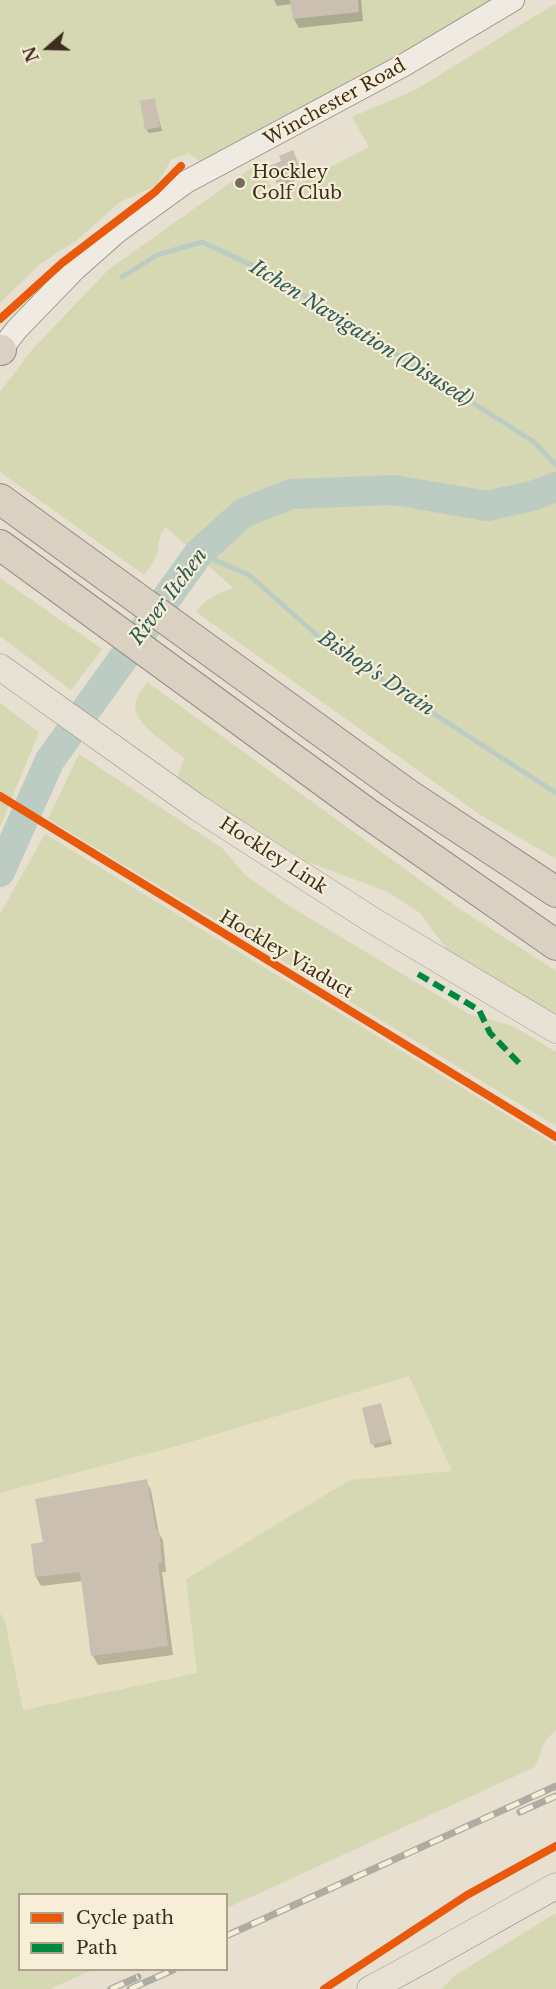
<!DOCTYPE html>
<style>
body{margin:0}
#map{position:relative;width:556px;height:1989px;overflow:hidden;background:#e7e0d1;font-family:"Libre Baskerville",serif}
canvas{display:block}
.legend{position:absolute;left:18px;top:1893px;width:210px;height:78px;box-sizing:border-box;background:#f7eed8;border:2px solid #ada18e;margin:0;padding:8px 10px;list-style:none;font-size:18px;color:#3d2e20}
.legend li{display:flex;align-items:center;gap:12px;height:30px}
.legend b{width:30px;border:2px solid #ada18e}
.north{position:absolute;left:18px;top:18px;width:60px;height:60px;-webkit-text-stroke:4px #f7eed8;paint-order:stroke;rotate:250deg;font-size:16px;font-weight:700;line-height:24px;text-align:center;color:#3d2e20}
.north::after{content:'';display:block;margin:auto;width:21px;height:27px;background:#3d2e20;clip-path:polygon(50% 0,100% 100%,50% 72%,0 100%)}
</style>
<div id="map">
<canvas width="556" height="1989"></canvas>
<ul class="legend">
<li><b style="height:8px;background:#e8590c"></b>Cycle path</li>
<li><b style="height:8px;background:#00873e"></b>Path</li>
</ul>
<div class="north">N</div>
</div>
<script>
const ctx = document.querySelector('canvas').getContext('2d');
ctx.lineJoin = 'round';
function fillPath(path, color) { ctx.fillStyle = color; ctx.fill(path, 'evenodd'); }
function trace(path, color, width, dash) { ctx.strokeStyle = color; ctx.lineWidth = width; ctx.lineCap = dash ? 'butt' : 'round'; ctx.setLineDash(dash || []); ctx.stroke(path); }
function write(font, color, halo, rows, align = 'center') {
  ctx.font = font + ' "Libre Baskerville",serif'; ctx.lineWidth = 4.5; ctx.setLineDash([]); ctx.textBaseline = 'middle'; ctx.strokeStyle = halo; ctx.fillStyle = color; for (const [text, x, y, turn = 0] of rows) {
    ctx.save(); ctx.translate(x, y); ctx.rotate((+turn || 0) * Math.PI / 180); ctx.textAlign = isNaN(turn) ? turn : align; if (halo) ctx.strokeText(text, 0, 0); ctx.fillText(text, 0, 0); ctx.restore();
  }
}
fillPath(new Path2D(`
 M409,1375l44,96 -103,9 -164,99 11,94 -174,37 -18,-89 -5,-8v-120l177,-47z`), '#e6dfc2');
fillPath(new Path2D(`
 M0,0h502l-300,163 -14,-10 -17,7 -15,26 -36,16 -43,38 -37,24 -40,39z
 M556,3v856l-77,-45 -283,-202c10,-14 22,-18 37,-24l-67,-61c-10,11 -5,19 -11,31 -3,6 -7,12 -11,17l-144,-103v-80l31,-41 77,-81 150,-107 18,32 93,-48 -17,-30 65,-28z
 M0,578l102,71 -31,41 -71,-54z
 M147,682l313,227 96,62v47l-107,-66 -29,-39 -32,-21 -80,-30 -131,-83 7,-21c-13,-11 -48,-33 -49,-50 0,-10 7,-18 12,-26z
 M0,703l39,29 -39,95z
 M79,754l143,94 23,27 41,29 183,110 44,12 43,26v74l-508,-307z
 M45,834l511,311v585l-11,11 -10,26 -308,141 -1,-14h-206v76h72l-42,19h-50v-376l5,8 18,89 174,-37 -11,-94 164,-99 102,-9 -43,-95 -232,70 -177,47v-579z
 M556,1913v76h-114l12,-13z`), '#d6d7b3');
fillPath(new Path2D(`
 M274,0h87l2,21 -64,7 -5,-9 -2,-15 -15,2z
 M154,100l8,31 -13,2 -3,-4z
 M294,156l10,21 -24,10 -2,-4 5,-21z
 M380,1405l12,39 -17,4 -2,-4z
 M146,1481l5,9 8,44 4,6 3,32h-4l11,83 -75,10 -5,-9 -10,-75 -42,5 -5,-9 9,-33z`), '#0003');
trace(new Path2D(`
 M122,277l35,-22 45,-13 69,32 263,168 22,23
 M199,553l50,22 79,70 228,148`), '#bcccc2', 5);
trace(new Path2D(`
 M0,872l50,-112 149,-207 44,-40 48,-19 103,-4 93,16 45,-10 24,-9`), '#bcccc2', 30);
fillPath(new Path2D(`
 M290,0h68l1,12 -66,7z
 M155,98l5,29 -15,3 -5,-29z
 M293,150l9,22 -25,12 -8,-18 12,-5 -2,-5z
 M381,1403l10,37 -20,5 -9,-37z
 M147,1479l9,51h3l3,33h-4l10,83 -77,10 -11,-84 -45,5 -4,-33 12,-2 -8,-43z`), '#cbbfb2');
const secondary = new Path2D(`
 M0,351l17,-22 58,-60 43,-38 68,-49 218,-117 109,-65`);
const primary = new Path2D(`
 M0,667l198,141 174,112 184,110
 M370,1989c63,-33 124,-69 186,-103`);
const highway = new Path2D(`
 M0,350h1
 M0,499l406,294 150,99
 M0,545l367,268 189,132`);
trace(secondary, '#9c958a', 24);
trace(primary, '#928b80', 27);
trace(highway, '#928b80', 32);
trace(secondary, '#efebe3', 22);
trace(primary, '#e6e1d4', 26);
trace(highway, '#dad1c2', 30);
const rail = new Path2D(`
 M520,1812l36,-16
 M226,1936l330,-150
 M111,1989l27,-12
 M130,1989l43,-19`);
trace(rail, '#afaaa2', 7);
trace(rail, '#f7eed8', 4.5, [14]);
trace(new Path2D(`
 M418,974l61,36 11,23 29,30`), '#00873e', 6, [12, 6]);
trace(new Path2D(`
 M0,319l62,-56 93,-71 26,-26
 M0,796l556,341
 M324,1989l143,-94 89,-49`), '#e8590c', 8);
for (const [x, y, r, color] of [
 [240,183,6,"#786c5e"]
]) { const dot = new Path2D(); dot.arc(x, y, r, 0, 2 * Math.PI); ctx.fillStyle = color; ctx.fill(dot); trace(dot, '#f7eed8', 2); }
write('18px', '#3d2e20', '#f7eed8', [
 ["Winchester Road",335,103,-29],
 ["Hockley Link",273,856,33],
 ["Hockley Viaduct",286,955,31]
]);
write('18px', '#3d2e20', '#f7eed8', [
 ["Hockley",252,173],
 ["Golf Club",252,194]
], 'left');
write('italic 20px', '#2f5d5a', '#f7eed8', [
 ["Itchen Navigation (Disused)",361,334,32],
 ["River Itchen",169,597,-53],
 ["Bishop's Drain",376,674,34]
]);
</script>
